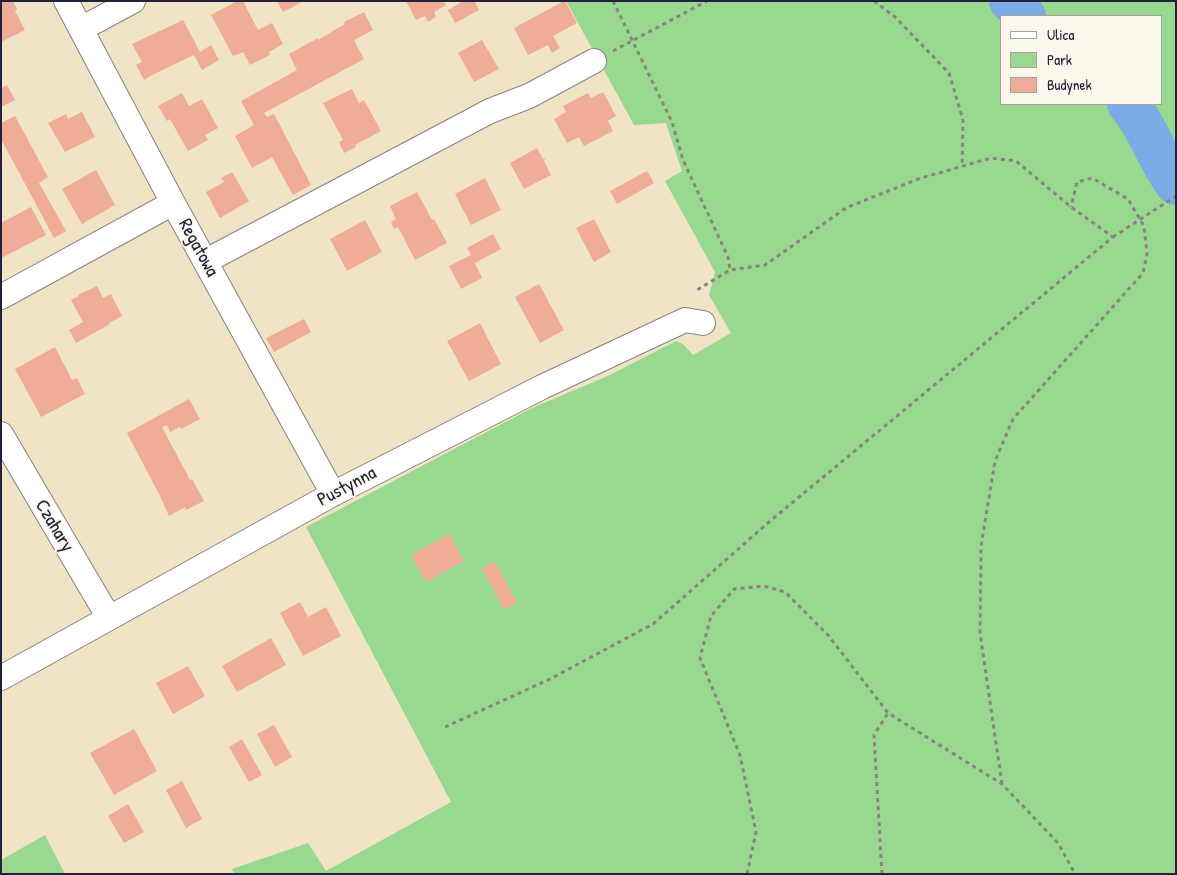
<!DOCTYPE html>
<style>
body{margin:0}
#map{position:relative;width:1177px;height:875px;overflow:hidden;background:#f1e3c5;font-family:"Patrick Hand",sans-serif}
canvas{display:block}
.frame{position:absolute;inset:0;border:2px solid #22223b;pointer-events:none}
.legend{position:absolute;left:1000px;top:15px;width:162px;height:90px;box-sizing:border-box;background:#fbf7ec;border:1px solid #a4a2a5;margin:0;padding:6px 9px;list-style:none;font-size:15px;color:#22223b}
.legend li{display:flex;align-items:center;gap:10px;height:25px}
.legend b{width:25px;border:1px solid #a4a2a5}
</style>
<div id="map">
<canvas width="1177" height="875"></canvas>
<div class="frame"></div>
<ul class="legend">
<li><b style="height:6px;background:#fff"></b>Ulica</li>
<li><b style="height:14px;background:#99d98f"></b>Park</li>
<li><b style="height:14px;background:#efac96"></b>Budynek</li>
</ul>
</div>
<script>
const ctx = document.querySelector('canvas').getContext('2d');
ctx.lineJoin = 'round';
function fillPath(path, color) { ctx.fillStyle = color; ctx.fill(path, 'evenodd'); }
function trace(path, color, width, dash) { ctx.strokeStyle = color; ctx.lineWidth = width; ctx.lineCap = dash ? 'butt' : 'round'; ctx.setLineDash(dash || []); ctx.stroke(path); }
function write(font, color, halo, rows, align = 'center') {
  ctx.font = font + ' "Patrick Hand",sans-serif'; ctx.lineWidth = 4; ctx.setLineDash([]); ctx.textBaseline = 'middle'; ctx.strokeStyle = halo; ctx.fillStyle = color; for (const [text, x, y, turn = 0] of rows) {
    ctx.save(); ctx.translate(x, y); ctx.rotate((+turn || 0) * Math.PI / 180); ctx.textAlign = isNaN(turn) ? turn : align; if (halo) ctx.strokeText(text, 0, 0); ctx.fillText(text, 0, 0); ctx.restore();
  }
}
fillPath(new Path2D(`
 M566,1h610v873h-942l-2,-5 76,-26 18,28 125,-69 -145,-275 226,-119 78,-33 66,-34 7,3 10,11 38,-22 -22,-38 6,-23 -50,-91 17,-10 -16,-48 -32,2zM1001,16h160v88h-160z
 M45,835l20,39h-64v-14z`), '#99d98f');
trace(new Path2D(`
 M1010,1l15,15
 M1128,104c21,24 29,55 48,80`), '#7bace6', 42);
fillPath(new Path2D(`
 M1,1h12l4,8 -2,2 10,19 -24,12z
 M237,1h6l15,29 14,-7 11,21 -14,8 1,3 -20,10 -7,-13 -10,4 -22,-41z
 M277,1h27l-21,11z
 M406,1h37l3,4 -12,7 2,5 -8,5 -3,-6 -9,4z
 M463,1h11l5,9 -24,13 -7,-13z
 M564,1h1l12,22 -24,13 7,12 -8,5 -4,-8 -20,10 -14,-27z
 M364,12l9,18 -19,10 10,19 -100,54 3,4 7,-3 37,71 -18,10 -21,-38 -20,11 -17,-32 19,-11 -13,-24 56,-31 -8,-16 29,-16v2l27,-16 -1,-2z
 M183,20l17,32 11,-7 8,15 -17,10 -8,-15 -42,20 -8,5 -8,-15 6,-3 -10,-18z
 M482,40l17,29 -25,13 -16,-29z
 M7,85l8,15 -14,7v-19z
 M352,89l7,14 5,-3 17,31 -26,14 1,2 -12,6 -5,-11 4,-2 -20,-37z
 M603,92l13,24 -8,5 5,10 -29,15 -5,-9 -12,6 -13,-24 12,-7 -3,-6 25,-13 3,5z
 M182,93l7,13 13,-7 16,29 -13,7 3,5 -20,11 -18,-32 -3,2 -9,-15z
 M82,112l13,25 -30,15 -17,-29 18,-9 2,5z
 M15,116l33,61 -9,6 27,48 -12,7 -53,-99v-16z
 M537,148l6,11 1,-1 1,2 -1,1 7,14 -27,14 -14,-26z
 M96,170l19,35 -33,19 -20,-35z
 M647,171l7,12 -37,21 -7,-13z
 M232,172l17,29 -29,17 -14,-26 18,-10 -3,-4z
 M485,178l16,32 -30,15 -16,-31z
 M417,192l15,28 2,-1 13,24 -32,17 -17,-33 -4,2 -3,-7 5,-3 -6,-13z
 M31,207l15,28 -45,23v-35z
 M594,219l17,33 -17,10 -18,-34z
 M365,220l17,32 -35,19 -17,-32z
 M493,234l8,15 -26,14 7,15 -21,11 -12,-23 22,-11 -4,-7z
 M539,284l25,46 -24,13 -25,-46z
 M97,286l6,12 8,-4 11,22 -13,7 1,1 -34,19 -7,-13 14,-8 -12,-22 8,-4 -1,-1z
 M304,319l7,13 -37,20 -8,-14z
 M480,323l21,41 -32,17 -22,-40z
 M55,347l17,33 5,-2 8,16 -44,23 -26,-48z
 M189,399l11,20 -19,10 -1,-2 -10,5 -3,-7 -5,2 28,53 2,-1 12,22 -18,9 -1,-3 -16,9 -9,-20 -33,-63z
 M449,534l15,27 -38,21 -15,-27z
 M495,562l22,41 -13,7 -22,-42z
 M300,602l8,15 18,-10 15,29 -38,20 -23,-43z
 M271,638l15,27 -49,27 -15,-26z
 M188,666l17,30 -32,18 -17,-31z
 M274,725l18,32 -17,10 -18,-33z
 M134,729l23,42 -43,24 -24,-42z
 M242,739l20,36 -13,7 -20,-35z
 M182,781l20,38 -16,9 -20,-38z
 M128,804l16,28 -20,11 -16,-27z`), '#efac96');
const minor = new Path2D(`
 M66,1l107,202 160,291
 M81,29l52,-28
 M206,261l284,-150 39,-15 65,-35
 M1,297l172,-94
 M1,434l108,184
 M1,678l332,-184 209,-107 143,-67 18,3`);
trace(minor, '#8a8280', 26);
trace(new Path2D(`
 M613,1l59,121 11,38 45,97 2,13
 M874,1l21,16 54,56 14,47 -1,46
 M613,51l94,-50
 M445,727l105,-48 103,-55 116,-102 344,-285 -42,-30 -55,-46 -25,-3 -73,21 -72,29 -81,57 -35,5 -33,20
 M1002,784l-22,-151 1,-87 14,-85 18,-42 130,-146 4,-19 -3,-28 -16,-27 -36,-21 -15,4 -6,25
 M747,874l9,-42 -16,-77 -40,-97 11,-42 23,-27 30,-3 21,6 43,43 60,78 114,71 56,59 17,31
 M882,874l-8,-139 14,-22`), '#8a8280', 3, [4, 4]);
trace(minor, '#fff', 24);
trace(new Path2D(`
 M1113,237l63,-41`), '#8a8280', 3, [4, 4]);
write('19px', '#22223b', '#fbf7ec', [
 ["Regatowa",198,248,61],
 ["Pustynna",347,487,-28],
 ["Czahary",54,526,59]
]);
</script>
